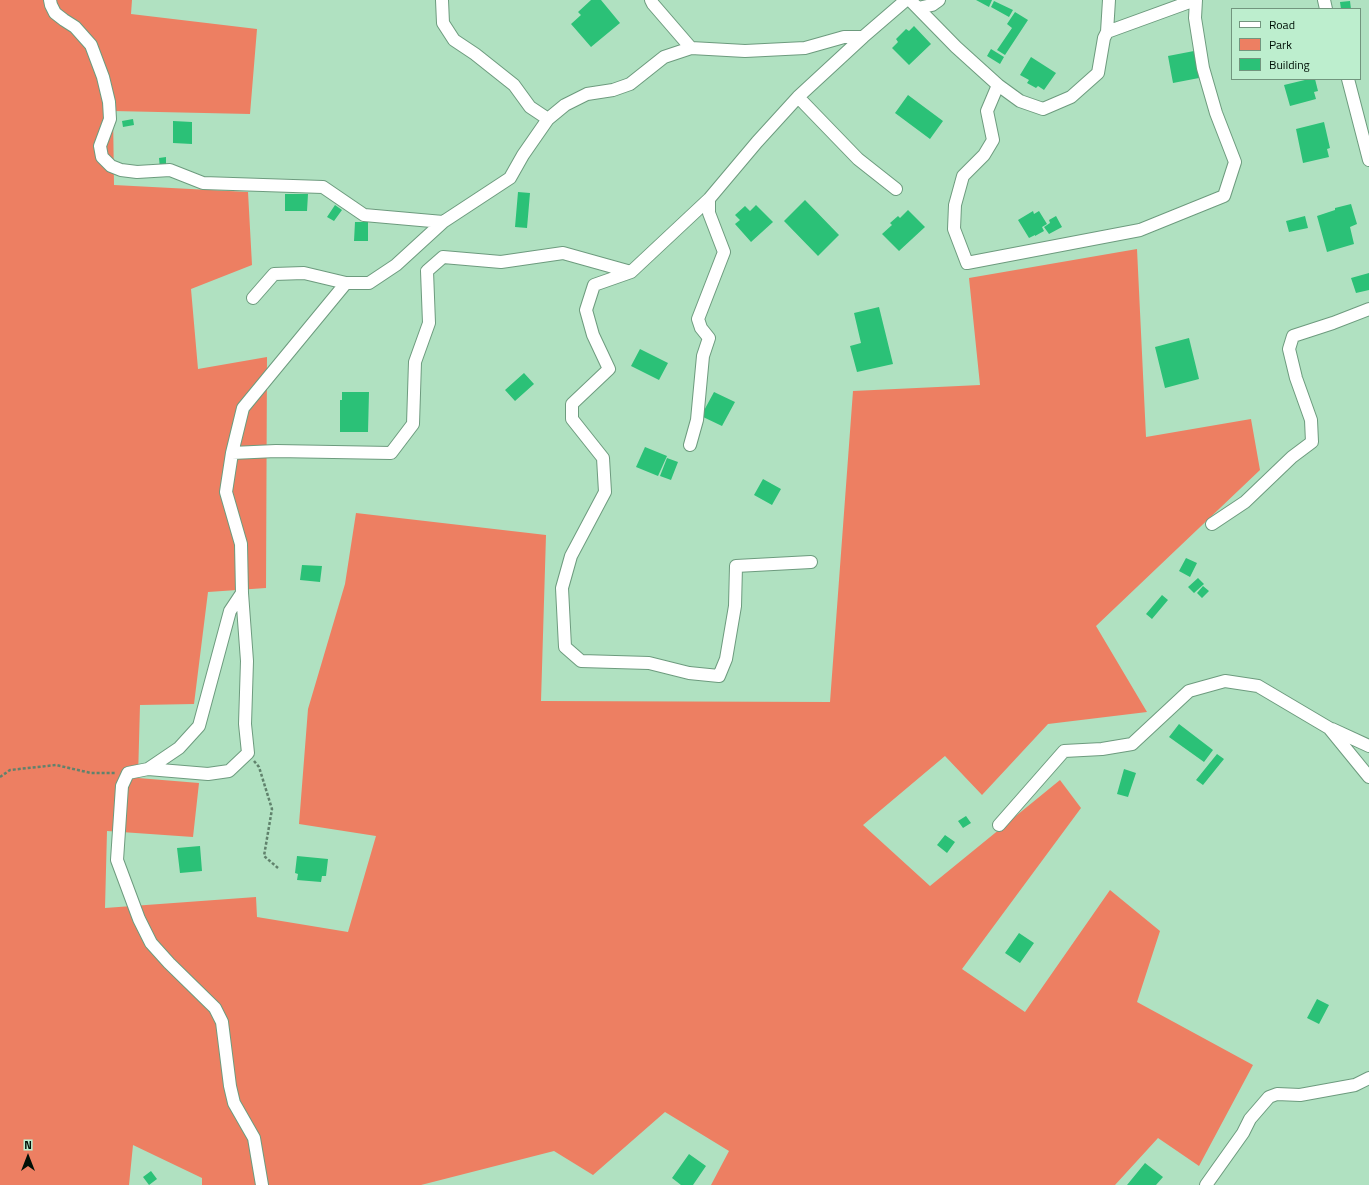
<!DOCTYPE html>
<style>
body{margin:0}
#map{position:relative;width:1369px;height:1185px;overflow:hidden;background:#b0e1c1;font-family:"Titillium Web",sans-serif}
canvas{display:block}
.legend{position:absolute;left:1231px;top:8px;width:130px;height:72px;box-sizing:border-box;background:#bdeece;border:1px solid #72957e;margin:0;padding:5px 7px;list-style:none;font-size:12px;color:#011007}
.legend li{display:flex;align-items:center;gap:8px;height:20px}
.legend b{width:20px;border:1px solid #72957e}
.north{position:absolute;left:8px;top:1137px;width:40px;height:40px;-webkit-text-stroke:3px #bdeece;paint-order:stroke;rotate:0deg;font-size:11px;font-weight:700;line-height:16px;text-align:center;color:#011007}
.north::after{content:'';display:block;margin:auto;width:14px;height:18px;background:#011007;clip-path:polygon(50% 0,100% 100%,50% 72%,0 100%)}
</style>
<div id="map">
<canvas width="1369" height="1185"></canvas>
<ul class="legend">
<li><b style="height:5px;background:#fff"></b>Road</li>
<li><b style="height:11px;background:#ed7f62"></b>Park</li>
<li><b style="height:11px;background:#2bc177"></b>Building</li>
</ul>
<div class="north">N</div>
</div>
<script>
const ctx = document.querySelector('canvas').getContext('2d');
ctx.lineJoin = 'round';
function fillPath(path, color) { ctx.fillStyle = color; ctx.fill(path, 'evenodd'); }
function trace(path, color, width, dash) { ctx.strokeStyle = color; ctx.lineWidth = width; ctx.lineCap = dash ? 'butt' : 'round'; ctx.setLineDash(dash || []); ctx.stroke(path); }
fillPath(new Path2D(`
 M0,0h132l-1,14 126,15 -7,85 -137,-3 1,74 134,7 4,73 -61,24 7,80 69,-12 -1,231 -58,4 -14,112 -54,1 -2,73 61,5 -6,54 -86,-6 -2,77 151,-11 1,20 91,15 28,-96 -77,-12 9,-115 37,-125 11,-71 190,22 -5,166 289,1 23,-311 127,-6 -11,-107 168,-29 9,188 105,-18 9,51 -164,156 51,86 -99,12 -66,71 -37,-39 -82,69 67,61 130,-106 21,28 -119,161 63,43 85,-122 50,41 -23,71 116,63 -54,101 -41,-28 -43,47h-404l18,-34 -64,-39 -72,63 -39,-24 -133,34h-219v-7l-69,-33 -4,40h-129z`), '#ed7f62');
fillPath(new Path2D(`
 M591,0h10l19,23 -29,24 -20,-23 10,-9 -3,-3z
 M976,0h16l-3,7z
 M994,1l19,9 -4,7 -18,-10z
 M1350,1l1,8h-10l-1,-7z
 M1015,12l13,8 -23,35 -8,-5 15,-22 -5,-4z
 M914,26l17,18 -22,21 -17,-17 6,-6 -2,-3 10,-10 3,2z
 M991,49l13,8 -4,7 -13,-8z
 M1194,51l5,27 -26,5 -5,-27z
 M1031,57l25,16 -12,17 -6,-4 -2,2 -9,-5 2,-3 -9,-5z
 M1309,79h6l3,12 -4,1 2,7 -26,7 -6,-21z
 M908,95l35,26 -13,18 -35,-26z
 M133,119l1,6 -11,2 -1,-6z
 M173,121l19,1v22l-19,-1z
 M1324,122l6,26 -3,1 2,8 -26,6 -7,-34z
 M166,157v12h-6l-1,-11z
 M518,192l12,1 -3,35 -12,-1z
 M285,194h23l-1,17h-22z
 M805,200l34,35 -21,21 -34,-35z
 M1351,204l6,20 -7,3 4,17 -27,8 -10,-36 18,-6v-2z
 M335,205l7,5 -8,11 -7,-4z
 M756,205l17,17 -22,20 -16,-18 5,-4 -5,-5 10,-9 5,5z
 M908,210l17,17 -26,24 -17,-17 10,-9 -2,-2 8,-7 2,2z
 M1033,211l1,3 5,-3 8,13 -5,3 2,4 -9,5v-1l-6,3 -11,-18z
 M1056,216l6,11 -13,7 -5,-7 6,-4 -1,-3z
 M1305,216l3,12 -19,4 -3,-11z
 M355,222h13v19h-14z
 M1369,273v17l-13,3 -5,-15z
 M879,307l14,57 -36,8 -7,-26 11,-3 -7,-30z
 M1189,338l10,41 -34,9 -10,-41z
 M640,349l28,14 -9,17 -28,-14z
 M524,373l10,11 -19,17 -10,-11z
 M342,392h27l-1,40h-28v-32h2z
 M714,392l21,10 -13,24 -21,-10z
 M645,447l22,9 -9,20 -22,-9z
 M667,458l11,4 -7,18 -11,-4z
 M763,479l18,10 -9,16 -18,-10z
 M1186,558l11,5 -7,14 -11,-6z
 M302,565l20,1 -2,16 -20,-2z
 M1198,578l6,6 -10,9 -6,-6z
 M1203,586l6,5 -7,7 -5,-5z
 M1162,595l6,5 -16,19 -6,-5z
 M1179,724l34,26 -9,12 -35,-25z
 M1217,754l7,5 -21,26 -7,-5z
 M1124,769l12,4 -8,24 -11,-3z
 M966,816l5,7 -8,5 -5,-7z
 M945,835l10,7 -8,11 -10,-8z
 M200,846l2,25 -22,2 -3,-25z
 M297,856l31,3 -2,17h-4l-1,6 -24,-2 1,-6 -3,-1z
 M1019,933l15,10 -14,20 -15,-10z
 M1317,999l12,6 -10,19 -12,-6z
 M689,1154l17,12 -13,19h-12l-9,-7z
 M1145,1163l18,14 -7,8h-29z
 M151,1171l6,8 -8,6 -6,-8z`), '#2bc177');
const street = new Path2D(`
 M50,0l1,5 4,8 9,7 11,7 16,18 12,32 6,25 1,17 -10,27 2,11 9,9 10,4 16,2 33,-2 33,13 120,4 41,28 79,7
 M442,0l1,23 11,17 21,14 39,31 16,22 18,12
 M651,0l2,4 38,44
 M910,0l46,47 42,38
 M1195,0l-88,32 -3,6 -6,35 -27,24 -28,12 -23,-8 -22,-16 -11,26 6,29 -9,15 -21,21 -8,29 -1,24 13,34 173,-33 84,-34 11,-34 -19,-49 -13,-45 -8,-50 1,-18
 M1324,0l2,9
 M918,8l14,-3 7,-5
 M1107,32l2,-32
 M1348,79l21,81
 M798,97l60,62 38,30
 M253,298l21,-24 30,-1 42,10
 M690,445l7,-25 6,-64 6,-18 -8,-10 -3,-9 26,-67 -15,-39v-14
 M232,453l44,-2 115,2 22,-29 2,-62 14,-39 -2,-52 16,-14 58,5 62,-9 68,19
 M1212,524l33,-22 47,-45 20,-15 -1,-22 -15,-42 -7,-29 4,-13 40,-13 36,-14
 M811,562l-75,4 -1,40 -9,53 -7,17 -30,-3 -40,-10 -68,-2 -16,-14 -3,-59 9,-32 34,-64 -2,-34 -31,-39v-15l37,-35 -16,-34 -7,-25 8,-25 37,-13 78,-73 48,-57 41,-45 65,-60
 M1332,729l37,17
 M148,769l31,-21 20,-22 31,-115 12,-18
 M999,825l65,-74 38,-2 30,-5 57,-53 36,-10 33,5 71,42 40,49
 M262,1185l-8,-47 -20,-35 -4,-17 -8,-64 -7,-14 -46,-45 -18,-20 -12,-24 -22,-59 5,-74 6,-13 20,-4 60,5 21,-3 19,-18 -3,-29 2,-63 -5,-68 -1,-49 -15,-52 6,-39 11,-45 103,-125h23l27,-18 47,-43 67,-44 13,-23 25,-36 17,-14 22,-11 26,-4 17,-6 34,-27 27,-9 54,3 60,-3 39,-11h19l43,-37
 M1206,1185l37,-52 7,-14 19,-22 8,-3 23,1 55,-10 14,-7`);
trace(street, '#6d9b7e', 14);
trace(new Path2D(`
 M254,761l5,6 13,42 -8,47 14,12
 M0,777l10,-7 46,-5 35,8h25`), '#60826c', 2.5, [3, 2]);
trace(street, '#fff', 12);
</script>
